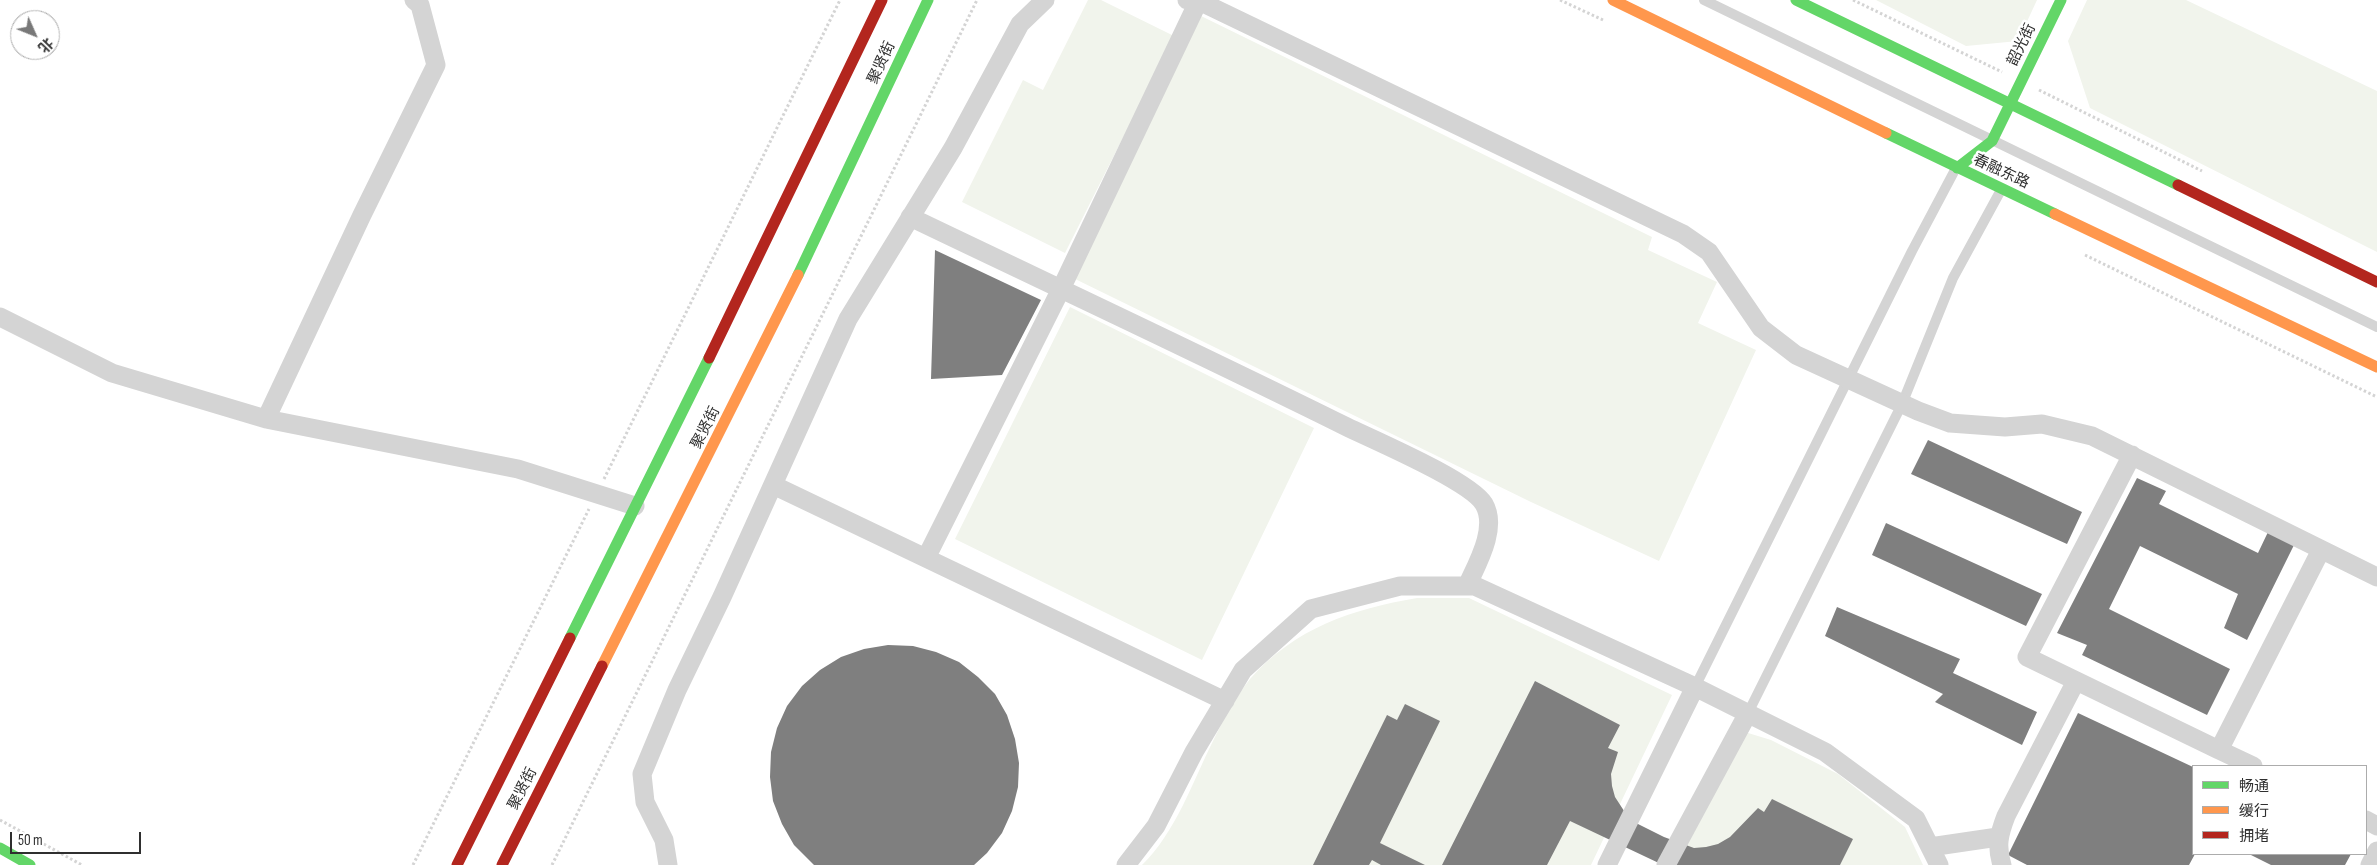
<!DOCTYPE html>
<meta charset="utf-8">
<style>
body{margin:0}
#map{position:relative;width:2377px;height:865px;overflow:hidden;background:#fff;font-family:"Sofia Sans Condensed","Noto Sans SC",sans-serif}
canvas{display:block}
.legend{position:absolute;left:2192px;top:765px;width:175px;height:90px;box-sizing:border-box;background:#fff;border:1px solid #acacac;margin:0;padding:6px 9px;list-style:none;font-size:15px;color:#2f2f2f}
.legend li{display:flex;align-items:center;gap:10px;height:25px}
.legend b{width:25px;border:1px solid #acacac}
.north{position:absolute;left:10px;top:10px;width:50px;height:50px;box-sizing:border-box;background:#fff;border:1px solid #acacac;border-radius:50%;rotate:134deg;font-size:14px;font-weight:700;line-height:20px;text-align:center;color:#2f2f2f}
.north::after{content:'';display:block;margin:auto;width:18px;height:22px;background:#787878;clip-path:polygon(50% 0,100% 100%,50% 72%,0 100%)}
.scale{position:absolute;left:10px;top:832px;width:131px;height:22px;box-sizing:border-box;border:2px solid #2f2f2f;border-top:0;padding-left:6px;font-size:15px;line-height:18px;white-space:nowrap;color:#2f2f2f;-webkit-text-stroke:4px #fff;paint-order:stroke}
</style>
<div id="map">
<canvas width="2377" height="865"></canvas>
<ul class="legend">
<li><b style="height:6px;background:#63d668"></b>畅通</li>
<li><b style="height:6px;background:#ff974d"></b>缓行</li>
<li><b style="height:6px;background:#b3261e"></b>拥堵</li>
</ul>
<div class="north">北</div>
<div class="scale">50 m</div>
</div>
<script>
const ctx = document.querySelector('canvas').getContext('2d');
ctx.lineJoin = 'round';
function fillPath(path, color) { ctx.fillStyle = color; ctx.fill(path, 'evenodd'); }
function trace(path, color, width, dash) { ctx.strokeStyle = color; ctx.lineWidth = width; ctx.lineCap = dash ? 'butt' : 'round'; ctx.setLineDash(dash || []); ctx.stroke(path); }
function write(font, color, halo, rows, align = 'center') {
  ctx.font = font + ' "Sofia Sans Condensed","Noto Sans SC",sans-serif'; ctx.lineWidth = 5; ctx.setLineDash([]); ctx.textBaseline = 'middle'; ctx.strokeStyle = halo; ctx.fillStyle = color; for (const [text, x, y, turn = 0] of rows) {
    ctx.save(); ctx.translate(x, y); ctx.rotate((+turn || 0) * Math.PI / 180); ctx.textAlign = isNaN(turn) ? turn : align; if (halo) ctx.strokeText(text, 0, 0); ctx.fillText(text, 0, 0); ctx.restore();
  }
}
fillPath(new Path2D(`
 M1088,0h13l73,36 -109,217 -103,-51 61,-122 20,10z
 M1876,0h161l-19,41 -52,5z
 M2087,0h99l191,91v161l-287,-144 -22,-67z
 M1199,15l453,222 -4,13 69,32 -19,41 58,27 -97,211 -128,-59 -462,-226z
 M1070,307l244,121 -112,232 -247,-121z
 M1417,598h52l203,97 -81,170h-449c34,-33 50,-82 71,-124 9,-19 24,-46 37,-62 45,-51 102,-70 167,-81z
 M1735,729l36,11 67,34 67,53 18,38h-255z`), '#f1f4ec');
fillPath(new Path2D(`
 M935,250l106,50 -39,75 -71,4z
 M1928,440l154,72 -15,32 -156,-70z
 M2137,478l29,13 -7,13 99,49 10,-21 26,13 -47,95 -23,-12 14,-34 -98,-48 -31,63 121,60 -23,46 -125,-60 5,-10 -30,-12z
 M1886,523l156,71 -16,32 -154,-71z
 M1837,607l123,52 -7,14 84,39 -15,33 -87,-43 8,-8 -118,-58z
 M888,645l25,1 23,6 23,10 19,15 17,17 12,21 8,24 4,24 -1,24 -6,24 -10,22 -15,20 -13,12h-160l-20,-20 -12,-21 -9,-23 -3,-24 1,-25 6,-24 10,-22 15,-20 18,-16 21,-13 23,-8z
 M1535,681l85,44 -12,23 10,4 -7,22 1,12 3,11 13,20 6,5 30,15 30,11 12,-1 12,-3 12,-7 28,-29 6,4 8,-13 81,40 -13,26h-177l-93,-44 -23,44h-105z
 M1405,704l35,17 -60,122 45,22h-44l-9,-5 -3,5h-56l74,-150 10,5z
 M2078,713l115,54 2,87 -6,11h-162l-19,-10z
 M2249,854h102l-6,11h-74z`), '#7f7f7f');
trace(new Path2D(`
 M1560,0l43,20
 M1853,0l149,72
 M2039,90l163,81
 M2085,255l292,142
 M604,479l236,-479
 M0,820l82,45
 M413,865l176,-356
 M552,865l425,-865`), '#d4d4d4', 3, [2.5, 2.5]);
trace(new Path2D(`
 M1704,0l673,327
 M1695,687l217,-436 44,-83
 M1748,713l154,-309 51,-126 48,-88`), '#d4d4d4', 10);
trace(new Path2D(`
 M1187,0l16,3 480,231 26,18 52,76 35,27 122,56 32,12 55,4 37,-3 50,12 285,141
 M910,217c146,70 292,138 437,210 29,14 123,54 137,77 14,24 -7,60 -17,82
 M0,317l112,56 154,46 252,50 117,37
 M266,419l96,-204 74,-150 -16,-60 -6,-5
 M2132,455l-105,202 192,93
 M773,485l452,216
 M926,558l135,-269 137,-287
 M2253,766l-34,-16 102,-200
 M2366,820l11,6
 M1930,847l68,-10
 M668,865l-4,-25 -19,-38 -3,-28 35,-84 45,-93 126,-278 105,-171 67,-124 25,-24
 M1126,865l30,-39 38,-74 49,-82 68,-61 89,-23h75l220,101 130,65 91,67 23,46
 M1607,865l88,-178
 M1666,865l82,-152
 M2002,865c-6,-19 -3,-31 4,-49l70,-135
 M2370,865l7,-14`), '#d4d4d4', 19);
trace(new Path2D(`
 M1796,0l382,185
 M1886,133l169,81
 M1957,168l35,-27 69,-141
 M798,275l130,-275
 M570,638l139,-280
 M0,848l30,17`), '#63d668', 11);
trace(new Path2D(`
 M1613,0l273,133
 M2055,214l322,153
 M602,666l196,-391`), '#ff974d', 11);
trace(new Path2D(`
 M2178,185l199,97
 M709,358l173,-358
 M457,865l113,-227
 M502,865l100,-199`), '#b3261e', 11);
write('15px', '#2f2f2f', '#fff', [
 ["韶光街",2022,45,-64],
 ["聚贤街",882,63,-65],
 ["春融东路",2001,172,25],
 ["聚贤街",706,428,-63],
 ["聚贤街",523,789,-63]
]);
</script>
